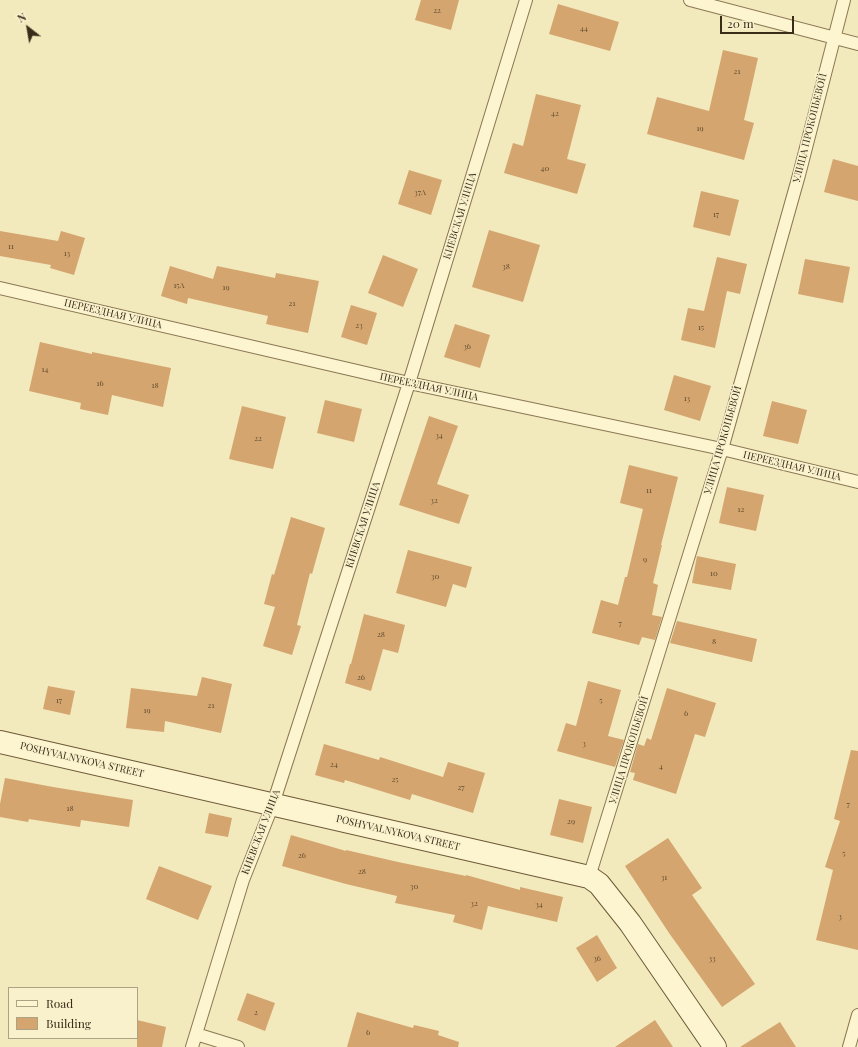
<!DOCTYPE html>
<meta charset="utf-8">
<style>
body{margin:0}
#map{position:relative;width:858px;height:1047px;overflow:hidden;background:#f2e9bc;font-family:"Playfair Display",serif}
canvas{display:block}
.legend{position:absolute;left:8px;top:987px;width:130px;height:52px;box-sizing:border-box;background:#f9f1cc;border:1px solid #aca385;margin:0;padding:5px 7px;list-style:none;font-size:12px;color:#392d1a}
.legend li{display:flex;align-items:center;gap:8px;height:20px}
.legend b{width:20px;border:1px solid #aca385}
.north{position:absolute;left:8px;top:8px;width:40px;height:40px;-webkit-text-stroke:3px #f9f1cc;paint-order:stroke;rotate:329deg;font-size:11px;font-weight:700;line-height:16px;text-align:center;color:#392d1a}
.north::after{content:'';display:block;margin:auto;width:14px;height:18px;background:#392d1a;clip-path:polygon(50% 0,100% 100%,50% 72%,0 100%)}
.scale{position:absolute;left:720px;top:16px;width:74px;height:18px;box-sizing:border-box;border:2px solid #392d1a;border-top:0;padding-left:5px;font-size:12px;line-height:14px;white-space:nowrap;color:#392d1a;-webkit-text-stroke:3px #f9f1cc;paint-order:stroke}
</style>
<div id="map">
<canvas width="858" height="1047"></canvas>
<ul class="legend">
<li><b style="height:5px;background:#fcf5d0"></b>Road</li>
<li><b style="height:11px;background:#d4a56e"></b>Building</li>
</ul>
<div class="north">N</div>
<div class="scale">20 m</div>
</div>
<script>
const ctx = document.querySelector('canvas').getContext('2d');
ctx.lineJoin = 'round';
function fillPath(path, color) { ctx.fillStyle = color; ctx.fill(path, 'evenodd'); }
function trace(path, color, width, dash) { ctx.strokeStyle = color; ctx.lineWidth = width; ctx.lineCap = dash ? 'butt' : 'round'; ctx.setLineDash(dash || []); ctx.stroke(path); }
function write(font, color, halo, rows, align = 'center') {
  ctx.font = font + ' "Playfair Display",serif'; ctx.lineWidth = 3; ctx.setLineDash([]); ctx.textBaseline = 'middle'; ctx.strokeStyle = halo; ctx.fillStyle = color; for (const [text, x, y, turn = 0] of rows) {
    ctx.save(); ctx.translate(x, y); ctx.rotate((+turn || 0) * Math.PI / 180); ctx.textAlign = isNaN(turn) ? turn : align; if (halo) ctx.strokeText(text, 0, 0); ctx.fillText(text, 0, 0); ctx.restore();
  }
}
fillPath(new Path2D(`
 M421,0h38l-8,30 -36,-10z
 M558,4l61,18 -9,29 -61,-17z
 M723,50l35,8 -14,62 10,3 -10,37 -97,-26 10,-37 52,14z
 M536,94l45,11 -14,54 19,5 -9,30 -73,-21 9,-30 10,3z
 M833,159l25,7v35l-34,-9z
 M409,170l33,10 -11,35 -33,-11z
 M701,191l38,9 -9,36 -37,-9z
 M489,230l51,15 -17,57 -51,-15z
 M0,231l58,10 3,-10 24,7 -11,37 -24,-7 1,-3 -51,-9z
 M383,255l35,14 -15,38 -35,-14z
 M717,257l30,7 -7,30 -13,-3 -12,57 -34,-8 7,-32 16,3z
 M805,259l45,8 -7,36 -45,-9z
 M170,266l43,13 4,-13 58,12 1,-5 43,8 -11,52 -42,-9 2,-8 -80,-18 -1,6 -26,-8z
 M351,305l26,8 -10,32 -26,-8z
 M455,324l35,11 -10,33 -36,-11z
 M40,342l52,12v-2l79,16 -8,39 -51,-12 -4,20 -28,-6 1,-6 -52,-12z
 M674,375l37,11 -11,35 -36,-11z
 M325,400l37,9 -8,33 -37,-9z
 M772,401l35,9 -9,34 -35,-8z
 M242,406l44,11 -13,52 -44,-10z
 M429,416l29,10 -21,58 32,11 -10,29 -60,-19z
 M629,465l49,12 -17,68h1l-9,38 5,2 -6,30 10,2 -7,23 -13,-3 -3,8 -47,-12 9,-33 17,5 7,-28h2l16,-68 -23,-6z
 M727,487l37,8 -8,36 -37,-8z
 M291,517l34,11 -13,46 -2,-1 -13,52 4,1 -9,29 -29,-9 12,-39 -11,-3 8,-30 2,1z
 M408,550l64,17 -6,21 -13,-4 -7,23 -50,-14z
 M697,556l39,8 -5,26 -39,-7z
 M364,614l41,11 -7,28 -15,-4 -12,42 -26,-8 5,-19h1z
 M677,621l80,18 -5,23 -82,-19z
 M202,677l30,7 -11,49 -56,-12 -1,11 -38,-4 5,-40 66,8z
 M588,681l33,9 -13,46 16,4 -9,27 -58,-16 9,-28 10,3z
 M48,686l27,5 -5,24 -27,-6z
 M667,688l49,15 -11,34 -10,-3 -19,60 -43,-14 2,-7 -5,-1 8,-28 6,2 3,-8 4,2z
 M324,744l55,16 1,-3 63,20 5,-15 37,11 -12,40 -61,-19 -2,6 -65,-20 -1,3 -29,-8z
 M851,750l7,1v199l-42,-10 17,-70 -8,-3 15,-46 -6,-2z
 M5,778l48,9 80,13 -4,27 -48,-7 -1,7 -51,-8 -1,3 -28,-5v-13z
 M559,799l33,8 -9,36 -33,-8z
 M209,813l23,5 -4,19 -23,-4z
 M291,835l55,16v-1l52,12 68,14v-1l54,15v-3l43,10 -6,25 -69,-16 -6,24 -29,-8 2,-7 -60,-12 2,-7 -51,-12 -64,-18z
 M668,838l34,50 -10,7 63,89 -33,23 -53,-74 -44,-67z
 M159,866l53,20 -14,34 -52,-21z
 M597,935l20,33 -20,14 -21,-34z
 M247,993l28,10 -10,28 -28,-11z
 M357,1012l56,16 1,-3 25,6 -1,4 21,7 -1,5h-111z
 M137,1020l29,7 -4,20h-25z
 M655,1020l18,27h-58z
 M780,1022l16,25h-56z`), '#d4a56e');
const service = new Path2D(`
 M690,0l168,44
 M0,288l409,95 313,66 136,33
 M589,877l133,-428 77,-274 45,-175
 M196,1034l42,13
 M192,1047l51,-167 30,-76 136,-421 117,-383
 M849,1047l9,-32`);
const secondary = new Path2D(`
 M0,742l589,135 10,7 31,39 85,124`);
trace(service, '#8b7854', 14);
trace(secondary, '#6d5937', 24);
trace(service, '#fcf5d0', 12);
trace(secondary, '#fcf5d0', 22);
write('8px', '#604b2f', null, [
 ["22",437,10],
 ["44",584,28],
 ["21",737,71],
 ["42",555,113],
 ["19",700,128],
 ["40",545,168],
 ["37А",420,192],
 ["17",716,214],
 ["11",11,246],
 ["13",67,253],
 ["38",506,266],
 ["15А",179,285],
 ["19",226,287],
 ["21",292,303],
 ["23",359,325],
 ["15",701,327],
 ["36",467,346],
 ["14",45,369],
 ["16",100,383],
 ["18",155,385],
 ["13",687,398],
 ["34",439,435],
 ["22",258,438],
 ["11",649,490],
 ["32",434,500],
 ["12",741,509],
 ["9",645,559],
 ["10",714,573],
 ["30",435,576],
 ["7",620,623],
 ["28",381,634],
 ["8",714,641],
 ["26",361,677],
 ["17",59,700],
 ["5",601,700],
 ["21",211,705],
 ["19",147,710],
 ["6",686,713],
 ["3",584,743],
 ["24",334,764],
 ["4",661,766],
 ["25",395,779],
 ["27",461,787],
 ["7",848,804],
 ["18",70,808],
 ["29",571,821],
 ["5",844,853],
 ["26",302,855],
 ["28",362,871],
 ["31",664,877],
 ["30",414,886],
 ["32",474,903],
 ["34",539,904],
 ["3",840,916],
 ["36",597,958],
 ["33",712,958],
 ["2",256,1012],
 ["6",368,1032]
]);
write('10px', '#392d1a', '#f9f1cc', [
 ["УЛИЦА ПРОКОПЬЕВОЙ",810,128,-76],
 ["КИЕВСКАЯ УЛИЦА",460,216,-73],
 ["ПЕРЕЕЗДНАЯ УЛИЦА",113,314,13],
 ["ПЕРЕЕЗДНАЯ УЛИЦА",429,387,12],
 ["УЛИЦА ПРОКОПЬЕВОЙ",723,440,-74],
 ["ПЕРЕЕЗДНАЯ УЛИЦА",792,466,13],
 ["КИЕВСКАЯ УЛИЦА",363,525,-72],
 ["УЛИЦА ПРОКОПЬЕВОЙ",629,750,-73],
 ["POSHYVALNYKOVA STREET",82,760,13],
 ["КИЕВСКАЯ УЛИЦА",261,832,-69],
 ["POSHYVALNYKOVA STREET",398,833,13]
]);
</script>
